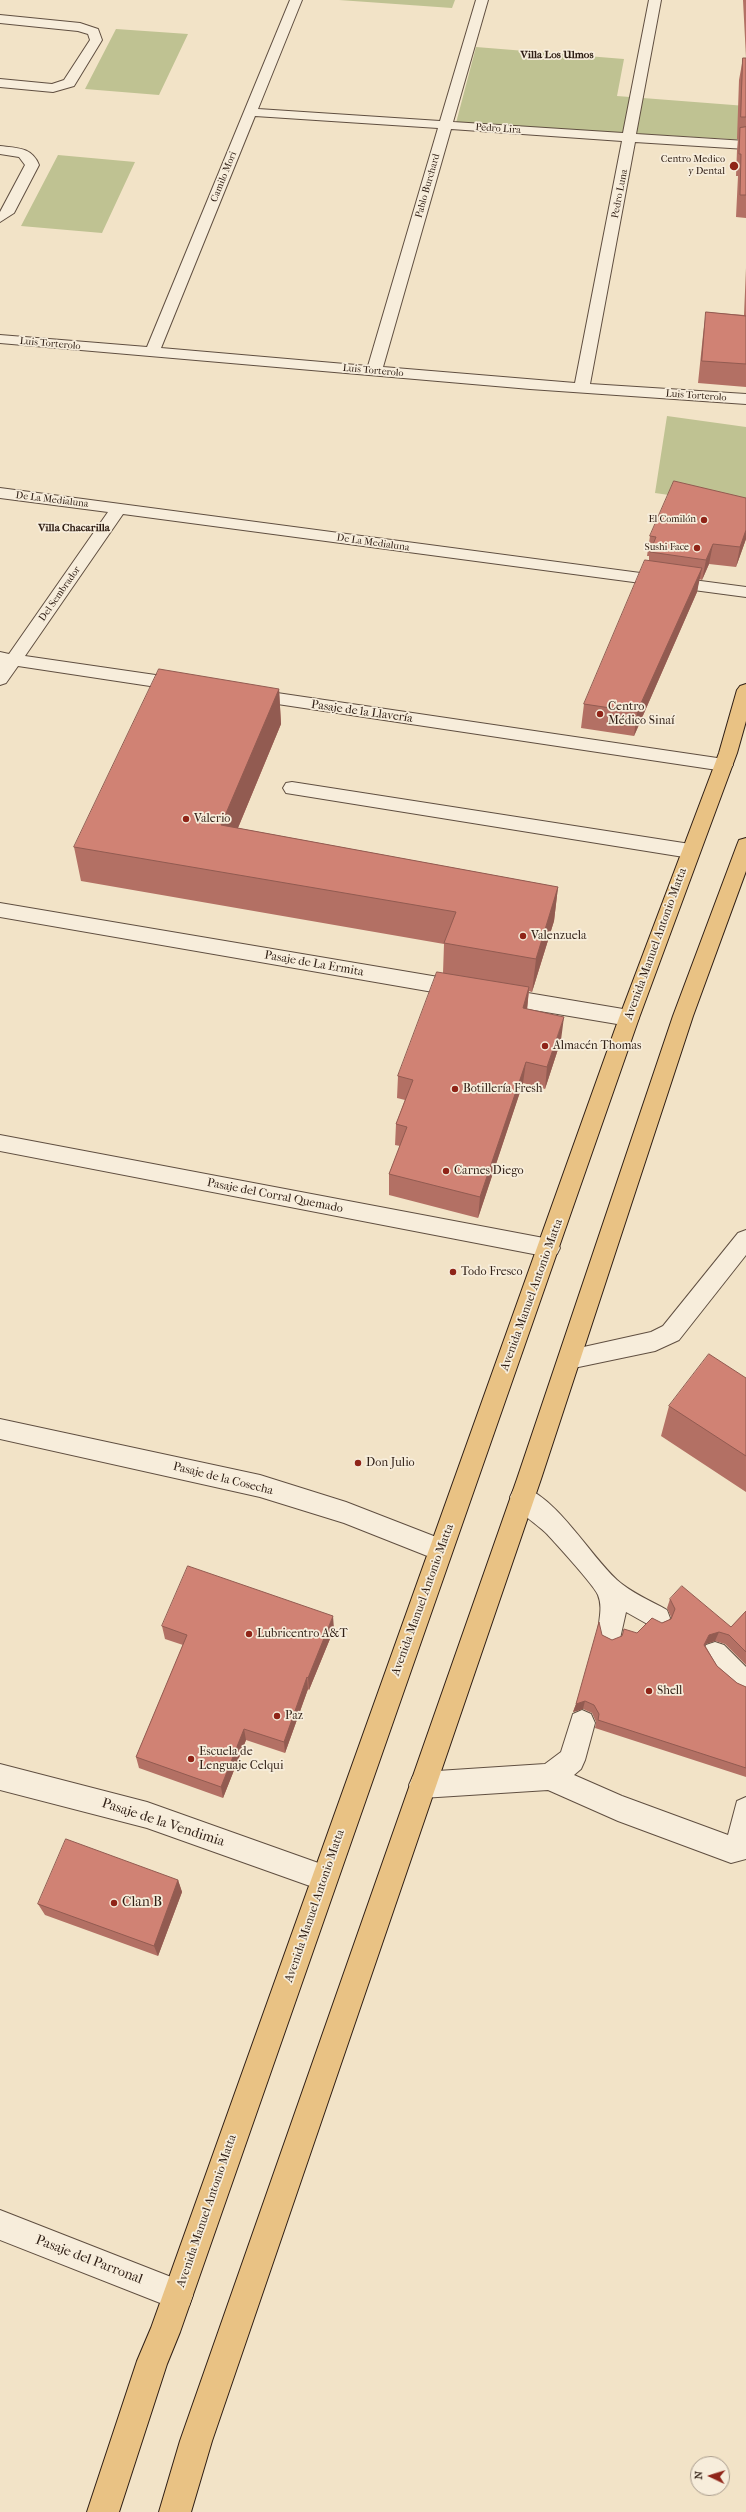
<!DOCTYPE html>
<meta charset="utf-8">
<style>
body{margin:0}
#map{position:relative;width:746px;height:2512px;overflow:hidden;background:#f2e3c7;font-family:"IM FELL French Canon",serif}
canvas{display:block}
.north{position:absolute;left:690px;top:2456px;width:40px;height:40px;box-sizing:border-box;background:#f7eddb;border:1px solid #a79a8b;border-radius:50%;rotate:274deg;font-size:11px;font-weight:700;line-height:16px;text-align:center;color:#2f1e14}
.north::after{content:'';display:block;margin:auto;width:14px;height:18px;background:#8f2418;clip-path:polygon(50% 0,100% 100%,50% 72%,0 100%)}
</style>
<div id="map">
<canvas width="746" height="2512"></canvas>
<div class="north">N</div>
</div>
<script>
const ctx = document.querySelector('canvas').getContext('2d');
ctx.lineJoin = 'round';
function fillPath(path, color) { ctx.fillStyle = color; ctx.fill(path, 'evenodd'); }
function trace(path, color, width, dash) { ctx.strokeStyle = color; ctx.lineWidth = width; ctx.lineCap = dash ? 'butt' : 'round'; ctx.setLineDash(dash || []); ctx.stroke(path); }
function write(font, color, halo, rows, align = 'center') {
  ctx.font = font + ' "IM FELL French Canon",serif'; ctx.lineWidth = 3.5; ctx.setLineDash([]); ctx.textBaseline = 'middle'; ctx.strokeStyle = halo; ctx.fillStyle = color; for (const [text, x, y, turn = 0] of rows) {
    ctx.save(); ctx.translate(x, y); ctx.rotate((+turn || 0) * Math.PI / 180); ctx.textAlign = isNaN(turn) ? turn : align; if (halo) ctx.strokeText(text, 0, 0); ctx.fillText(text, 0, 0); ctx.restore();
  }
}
fillPath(new Path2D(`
 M339,0h116l-3,8z
 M116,29l72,5 -29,61 -74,-6z
 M476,47l148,12 -7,37 129,10v34l-290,-17z
 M58,155l77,7 -33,71 -81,-7z
 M667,416l79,11v79l-91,-13z`), '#bfc292');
const service = new Path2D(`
 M292,782l398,62 7,2 2,5 -2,5 -7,2 -404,-65 -3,-5 3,-5z
 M746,1230v25l-67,85 -24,11 -86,18 -8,-3 -3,-7 3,-7 90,-20 12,-6 75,-93z
 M522,1486c37,14 66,67 95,94 13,12 34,21 50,30l3,8 -3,8 -9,4 -32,-18 -7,31 -9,4 -9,-4c-7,-15 4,-31 -3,-48 -4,-10 -42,-51 -51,-61 -12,-12 -30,-21 -37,-37l4,-8z
 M715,1642l9,3 22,22v30c-16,-6 -37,-27 -44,-43l4,-9z
 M582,1710l9,4 4,9 -10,37 -4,9 -7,6 48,21 106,39 9,-34 9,-4v62l-15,4 -113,-42 -70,-31 -126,8 -9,-4 -4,-9 4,-9 9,-4 123,-8 16,-12 12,-38z`);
const minor = new Path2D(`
 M290,0h12l-44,109 182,12 36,-121h12l-35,122 170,11 26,-133h12l-25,134 110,7v8l-111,-7 -45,242 156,10v10l-216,-15 -530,-46v-8l147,12zM255,116l183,12 -70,238 -207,-18zM451,129l171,12 -47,242 -192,-16z
 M0,15l80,8 18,6 4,11 -28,46 -21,6 -53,-5v-8l52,5 12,-4 26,-40 -2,-6 -10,-3 -78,-8z
 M0,146c17,2 32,1 39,19l-25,48 -14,9v-10l25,-47 -6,-8 -19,-3z
 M0,488l746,99v10l-623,-83 -98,142 158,23 6,2 3,4 -3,4 -6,2 -165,-25 -12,17 -6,2v-33l9,2 99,-142 -108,-14z
 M250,689l474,70 6,2 3,4 -3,4 -6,2 -480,-72 -3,-4 3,-4z
 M0,903l462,78 7,3 3,5 -3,5 -7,3 -462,-80z
 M498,988l131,22 7,3 3,5 -3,5 -7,3 -131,-22 -7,-3 -3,-5 3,-5z
 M0,1135l549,104 8,3 3,6 -3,6 -8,3 -549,-106z
 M0,1419l260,56 86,27 103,40 3,8 -3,8 -9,3 -96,-38 -84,-26 -260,-58z
 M0,1764l147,38 177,63 10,3 3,10 -3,10 -10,3 -177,-63 -147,-38z
 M0,2210l189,74 4,11 -4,11 -11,4 -178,-70z`);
const primary = new Path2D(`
 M746,684v37l-9,32 -98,265 -459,1314 -13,32 -48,148h-32l50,-151 14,-33 468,-1310 100,-265 18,-63 3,-4z
 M746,838v33l-53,145 -152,463 -329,962 -21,71h-32l21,-71 337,-962 156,-463 64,-171 2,-5z`);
trace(service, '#604f41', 2);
trace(minor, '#604f41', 2);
trace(primary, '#2f1e14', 2);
fillPath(service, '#f7eddb');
fillPath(minor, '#f7eddb');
fillPath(primary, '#e9c284');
fillPath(new Path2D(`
 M743,0h3v218l-10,-1 2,-41h-2l1,-26 1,-11h-1l2,-59 4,-22h3z
 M746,268v119l-48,-4 5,-48 3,-23 38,3z
 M746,498v41l-10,28 -27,-3 -7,16 -3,-1 -2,13 -63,144 -53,-8 3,-24 65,-143v-5h-2l3,-20z
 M279,689l2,35 -43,104 320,59 -4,34 -22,71 -3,-1 -2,18 34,31 -16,49 -22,-6 -45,135 -89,-23v-21l11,-28 -5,-1 1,-21 9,-24 -8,-2 1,-22 45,-103 1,-29 -363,-63 -7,-34z
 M746,1378v114l-85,-56 8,-30z
 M670,1599l61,28 15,-16v54l-21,-21 -10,-3 -9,3 -1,1 12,21 20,17 9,4v90l-151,-49 1,-6 -4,-9 -9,-4 -10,3 29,-77 10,5 25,-7 34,-14v-2l-4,-9z
 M162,1626l172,3 -25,61 -1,-1 -23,64 -39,-13 -23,58 -84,-30 -3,-11 47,-112 -18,-6z
 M178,1880l4,12 -24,64 -113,-41 -7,-11z`), '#b37064');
fillPath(new Path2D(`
 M746,530v9l-10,28 4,-20z
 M713,544l-4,20 -7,16 4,-20z
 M702,568l-5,24 -63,144 3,-24z
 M279,689l2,35 -56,135 -4,-34z
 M558,887l-4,34 -22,71 4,-33z
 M529,987l-2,23 -4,-2z
 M564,1017l-3,23 -16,49 2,-22z
 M526,1062l-3,21 -45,135 2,-21z
 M333,1616l1,13 -25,61 -1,-12z
 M719,1632l-4,9 -9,3 -5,9 8,-18z
 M307,1677l1,12 -23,64 -1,-11z
 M585,1701l-2,8 -10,3 3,-8z
 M244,1729l2,11 -23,58 -2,-11z
 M178,1880l4,12 -24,64 -4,-10z`), '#925b51');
const building = new Path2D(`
 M743,58h3v59h-5z
 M746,127v68h-6l1,-41h-2l1,-26z
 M706,312l40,4v48l-44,-3z
 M674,481l72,17v32l-6,17 -27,-3 -7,16 -56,-8 6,-15 -6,-1z
 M645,560l57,8 -65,144 -53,-8z
 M159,669l120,20 -58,136 337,62 -22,72 -92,-16 12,-31 -382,-65z
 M437,972l92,15 -6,21 41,9 -17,50 -21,-5 -46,135 -91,-23 18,-47 -11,-3 17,-44 -15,-4z
 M709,1354l37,24v78l-77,-50z
 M188,1566l145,50 -25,62 -1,-1 -23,65 -40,-13 -23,58 -85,-30 51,-122 -25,-9z
 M682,1586l49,41 15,-16v41l-17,-17 -10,-3 -10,3 -5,10 13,21 20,17 9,4v81l-148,-48 1,-6 -5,-9 -9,-4 -9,3 23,-82 3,13 10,5 10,-4 2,-7 13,4 15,-15 10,5 9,-4 4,-10 -5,-10z
 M66,1839l112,41 -24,66 -116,-42z`);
fillPath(building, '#d08274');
trace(building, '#925b51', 1);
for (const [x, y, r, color] of [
 [734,166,5,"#8f2418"],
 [704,520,4,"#8f2418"],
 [697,548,4,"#8f2418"],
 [600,714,4,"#8f2418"],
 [186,819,4,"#8f2418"],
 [523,936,4,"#8f2418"],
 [545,1046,4,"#8f2418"],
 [455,1089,4,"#8f2418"],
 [446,1171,4,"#8f2418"],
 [453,1272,4,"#8f2418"],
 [358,1463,4,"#8f2418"],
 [249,1634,4,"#8f2418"],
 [649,1691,4,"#8f2418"],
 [277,1716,4,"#8f2418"],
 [191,1759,4,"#8f2418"],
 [114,1903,4,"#8f2418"]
]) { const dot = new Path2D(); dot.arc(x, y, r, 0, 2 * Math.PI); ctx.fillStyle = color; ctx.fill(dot); trace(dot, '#f7eddb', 1.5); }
write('10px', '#2f1e14', '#f7eddb', [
 ["Pedro Lira",498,129,4],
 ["Camilo Mori",224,177,-68],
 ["Pablo Burchard",428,186,-74],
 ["Pedro Luna",620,194,-79],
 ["Luis Torterolo",50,344,5],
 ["Luis Torterolo",373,371,5],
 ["Luis Torterolo",696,396,4],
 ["De La Medialuna",52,500,7],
 ["De La Medialuna",373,543,8],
 ["Del Sembrador",60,594,-55]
]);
write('10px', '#2f1e14', '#f7eddb', [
 ["Centro Medico",725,160],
 ["y Dental",725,172],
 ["El Comilón",696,520],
 ["Sushi Face",689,548]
], 'right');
write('bold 11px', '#2f1e14', '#f7eddb', [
 ["Villa Los Ulmos",557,55],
 ["Villa Chacarilla",74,528]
]);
write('12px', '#2f1e14', '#f7eddb', [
 ["Centro",608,707],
 ["Médico Sinaí",608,721],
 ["Valerio",194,819],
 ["Valenzuela",531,936],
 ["Almacén Thomas",553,1046],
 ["Botillería Fresh",463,1089],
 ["Carnes Diego",454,1171],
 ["Todo Fresco",461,1272],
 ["Don Julio",366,1463],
 ["Lubricentro A&T",257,1634],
 ["Shell",657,1691],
 ["Paz",285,1716],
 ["Escuela de",199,1752],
 ["Lenguaje Celqui",199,1766]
], 'left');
write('12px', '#2f1e14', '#f7eddb', [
 ["Pasaje de la Llavería",362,712,8],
 ["Avenida Manuel Antonio Matta",656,944,-70],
 ["Pasaje de La Ermita",314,964,10],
 ["Pasaje del Corral Quemado",275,1196,11],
 ["Avenida Manuel Antonio Matta",532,1295,-70],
 ["Pasaje de la Cosecha",223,1479,14],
 ["Avenida Manuel Antonio Matta",423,1600,-70],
 ["Avenida Manuel Antonio Matta",315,1906,-71],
 ["Avenida Manuel Antonio Matta",207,2211,-71]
]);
write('14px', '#2f1e14', '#f7eddb', [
 ["Pasaje de la Vendimia",163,1823,18],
 ["Pasaje del Parronal",89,2260,21]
]);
write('14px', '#2f1e14', '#f7eddb', [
 ["Clan B",122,1903]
], 'left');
</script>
